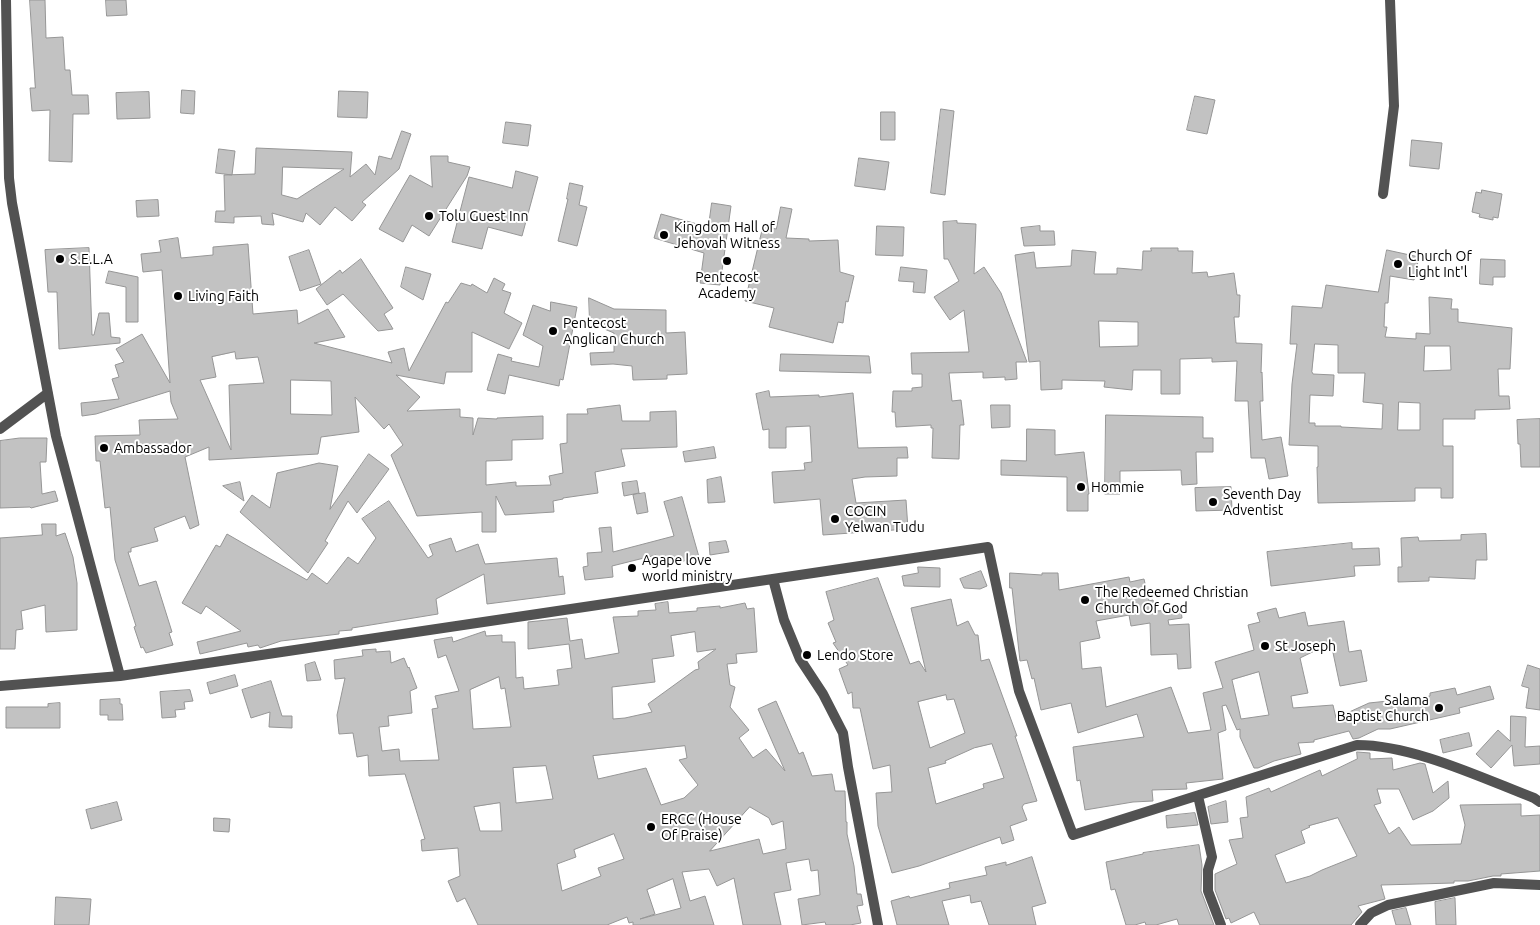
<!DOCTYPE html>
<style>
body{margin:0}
canvas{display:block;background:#fff}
</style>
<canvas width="1540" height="925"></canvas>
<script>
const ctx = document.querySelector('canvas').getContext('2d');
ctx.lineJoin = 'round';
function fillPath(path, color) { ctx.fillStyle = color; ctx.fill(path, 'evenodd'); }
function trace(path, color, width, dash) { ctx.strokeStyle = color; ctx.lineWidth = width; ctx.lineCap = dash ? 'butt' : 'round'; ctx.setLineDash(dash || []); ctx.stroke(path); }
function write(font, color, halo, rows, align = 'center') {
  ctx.font = font + ' Ubuntu,sans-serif'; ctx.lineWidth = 4; ctx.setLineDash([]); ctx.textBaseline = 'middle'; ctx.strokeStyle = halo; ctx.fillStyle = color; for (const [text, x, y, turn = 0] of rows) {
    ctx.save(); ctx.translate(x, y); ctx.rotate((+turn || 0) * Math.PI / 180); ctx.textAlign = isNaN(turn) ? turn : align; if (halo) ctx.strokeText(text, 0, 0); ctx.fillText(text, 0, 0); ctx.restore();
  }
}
const building = new Path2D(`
 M30,0h15l1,38 17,-1 2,33h5l2,25h16l1,19h-16l-1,48 -23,-1 1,-51 -18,1 -2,-23h5z
 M106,0h20l1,15 -20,1z
 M182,90l13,1 -1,23 -13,-1z
 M339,91l29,1 -1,26 -29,-1z
 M149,92l1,26 -33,1 -1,-26z
 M1195,96l20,4 -8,34 -20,-4z
 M941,109l13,2 -9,84 -14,-2z
 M881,112h14v28h-14z
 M506,122l25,3 -3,21 -25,-3z
 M402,131l9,3 -12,35 -37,33 4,3 -14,16 -17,-14 -15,18 -14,-12 -3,9 -31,-9 2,12 -12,-1 -1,-8 -27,1v6l-19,-1 1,-11h9l-1,-36 31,-1 1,-26 96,4 -2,25 16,-13 9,11 4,-19 12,3zM283,167l61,2 -47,30 -15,-4z
 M1412,140l30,3 -3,26 -29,-3z
 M219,149l16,2 -3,24 -16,-2z
 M431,156h17v6l22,5 -3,9 -38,60 -17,-11 -9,17 -24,-13 31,-54 22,12z
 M859,158l30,4 -4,28 -30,-4z
 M516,171l22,6 -16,59 -34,-9 -6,22 -30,-7 17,-65 43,11z
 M570,183l13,3 -4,19 8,2 -10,39 -19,-5 10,-42h-1z
 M1482,190l20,4 -4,24 -5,-1v3l-14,-3 1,-3 -8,-2 4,-20 5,1z
 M158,200l1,16 -22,1 -1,-16z
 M712,203l19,3 -11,79 -20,-2 4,-30 -50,-15 7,-24 47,13z
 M781,207l11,2 -6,29 23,1v2l29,-1 2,32 14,4 -6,26 -2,-1 -3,22 -5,-1 -5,21 -64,-16 5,-19 -29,-7 18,-75 13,3z
 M957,221v2l19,1 -2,50 10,-7 17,26 26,69h-11l1,17 -12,1v-3l-22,1v-6l-34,1 3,28 9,-1 3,25h-4l-1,34 -27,-1 1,-30h-2v-3l-35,2 -1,-15h-3l1,-21h19v-3l10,-1v-13h-10l-1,-21 58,-1 -5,-42 -14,10 -16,-23 25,-16 -11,-22h-4l-1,-37z
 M877,226l27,1 -1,29 -27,-1z
 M1040,226v5h14l1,14 -31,1 -3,-18z
 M178,238l3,20 32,-3v-8l35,-3 5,70 44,-4 1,14 30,-15 17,28 -31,6 78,20 -4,-11 16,-4 5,23 37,-69 2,1 13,-20 10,3 1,-2 15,9 7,-15 11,6 -3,6 9,3 -7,20 18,10 -13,26 -37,-17v40h-26l-2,12 -48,-9 24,22 -13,14 53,-2v8l13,1v17l5,-17 19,1v-1l46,-2v23l-31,1v20l-26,1v24l30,-3v4l35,-1 -2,-9 14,-3 -3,-29 7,-1v-29h21l-1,-5 33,-4 2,16h28v-9l26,-1 1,36 -56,2 4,17 -30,6 3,21 -35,5v1l-10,2 1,11 -49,3 -9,-19v36h-14v-20l-65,4 -26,-61 12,-10 -14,-21 -5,5 -29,-32 4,35 -38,5 -3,17 -109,6v-13l-24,10 14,68 -9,4 -5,-13 -31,12 4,13 -27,7v4h-3l11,34 17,-5 16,51 -3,1 4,12 -27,8 -3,-6 -2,1 -7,-21 2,-1 -21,-66 -5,-53 -5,1 -5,-47h-4l-1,-25 45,-1 -1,-15 39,-1 -7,-17 -1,-11 -74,23 -14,2 -1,-13 38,-4 -7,-20 7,-2 -4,-12 9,-3 -8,-13 26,-15 28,49 -8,-113 -19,2 -2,-18 20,-2 -2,-11zM235,352l1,7 22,-2 6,26 -35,2 2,65 -31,-70 16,-3 -4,-20zM291,380l40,1 1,34 -41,-1z
 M89,248l3,87h2l5,-22h10l2,24 9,1v5l-61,6 -2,-57h-9l-3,-42z
 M1151,248h27v3h15l-1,22 15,-1 1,5 26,-4 3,22h3l-1,22h-5l2,26 26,1 -1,29 1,-1 1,29h-3l2,39 19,-3 7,39 -19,3 -4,-21h-14l-3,-57h-13l2,-40 -25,1v-4l-32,1v35h-19v-24h-28l-1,20 -28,-3 1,-6 -43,-1v9l-21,1 -1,-29 -11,1 -14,-107 19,-3 2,16 35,-2 1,-16 24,2 -2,22h23v-6l25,2 1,-19h8zM1099,321l39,1v24l-38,1z
 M309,250l12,34 -21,7 -11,-34z
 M1387,250l32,7 -5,23 -24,-4 -2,27h-3l-1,24h3l-2,10 31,2v-6l14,1 -1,-37 23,2 -1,10h7v13l54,6 -2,41h-12l1,27h10l1,13 -35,1v9h-32v27h10v52h-12v-10h-26v13l-97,2 -1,-36h1v-21l-29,-1 3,-61 5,-40h-7l2,-38 30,2 4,-23 52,7zM1315,344l23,1v28h27l-2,29 20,2 -1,25 -41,-2v-1h-26v-3h-6l1,-28 23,1 1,-21 -21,-1 -1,-2zM1425,346h25l1,24 -27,1zM1399,402l21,1v27h-22z
 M361,259l32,49 -9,6 9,15 -15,2 -35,-37 -16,11 -11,-16 24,-19 2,3z
 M1481,259l24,1v17h-12v8l-13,-1z
 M406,267l25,7 -8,26 -22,-13z
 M901,267l26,3 -2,23 -12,-1 1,-10 -15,-1z
 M109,271l29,6v45h-12v-35l-20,-4z
 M589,298l25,11 52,1v23l19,-1 2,42 -20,1v4l-34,1 -1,-14 -19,-2 -22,1 -1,-12 24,-1v-19l-24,-10z
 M551,302l26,5 -14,73 -3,-1 -1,7 -50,-11 -4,19 -18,-4 11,-36 14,4 -1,3 28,6 4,-21 -20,-11 10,-30 17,6z
 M781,354l88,2 2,17 -91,-2z
 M769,391l1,6 49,-2v2l34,-4 5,55 49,-1 1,11h-11v18l-32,1 -13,2 4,24 50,-3 2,29 -85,6 -3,-36 -46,4 -2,-31 33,-2 -1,-7 8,-1 -2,-36 -24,1v21h-17v-19l-6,1 -7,-36z
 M991,405h19v22l-18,1z
 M1106,415l97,2v21h10v14h-17l1,32 -15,1 -1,-15 -61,1v23h-15z
 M1540,419v48h-19l-1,-23h-2l-1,-24z
 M1027,429l28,1v25l29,-3 5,42h-1v17h-21v-34l-66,-2v-15l25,1z
 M20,438h27l-1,24h-6l2,32 13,-3 3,10 -27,7 -1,-1 -30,1v-67z
 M714,447l2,11 -31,4 -2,-10z
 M369,454l20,15 -32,44 -9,-12 -23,40 3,2 -20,30 -68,-61 12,-17 18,13 7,-35 42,-10 19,3 -8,43z
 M721,477l4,25 -17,1 -1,-23z
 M637,481l2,12 -15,3 -2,-13z
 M240,482l4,19 -21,-15z
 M1231,487l1,23 -36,1 -1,-23z
 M645,493l3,19 -11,2 -4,-19z
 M682,497l17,60 -31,8v-2l-4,1v-3h-3l-1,-3 -3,1 -1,-4 -44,11 1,11 -28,3 -2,-13 5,-1 -1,-13 15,-1 -3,-24 12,-1 2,25 61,-16 -10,-34z
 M389,501l39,57 5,-3 -4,-10 22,-7 5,14 22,-8 7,20 72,-6 2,19 4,-1 2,18 -78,10 -3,-30 -48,25 2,15 -86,14v2l-13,1v3l-58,7 -21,7 -2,-3 -10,2 -1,-4 -47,11 -3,-12 44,-11 -35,-25 -5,8 -19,-11 34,-58 4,2 7,-13 80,46 5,-7 15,11 21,-27 10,7 18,-26 -14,-19z
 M42,524h14v12l9,-3 8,24 4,26v47l-31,2 -1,-27 -24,6 2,18 -7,1 -1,19h-15v-111l42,-3z
 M1486,534l1,26h-11l-1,19 -46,-2v4l-31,1v-15h4l-1,-29 17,-1 1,4 42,-1v-5z
 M726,541l3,11 -19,3 -1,-12z
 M1352,543v6l27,-1 1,17 -26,1 1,10 -84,10 -4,-34z
 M918,567l22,1v19l-36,-1 -2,-10 16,-3z
 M981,571l6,15 -7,3 -16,-1 -4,-9z
 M1010,573l32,2v-2h16l1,17 70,-13 1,5 14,-3 5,22 4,-1 2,11 26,-1 1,8 -14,2 1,5 20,-1 2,44 -13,1 -1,-15 -26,1 -1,-32 -19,3 -2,-11 -33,6 4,17 -20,4 2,27 19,-2 5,40 65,-20 17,46 23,-3 -8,-37 20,-5 -8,-26 39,-12 -6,-25 12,-3 -3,-9 19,-5 3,10 26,-6 3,14 36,-5 5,31 12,-2 6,31 -27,5 -9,-43 -31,15 8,35 -17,3 2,12 40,-3 3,13 33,-15 19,-2v4l42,-9v-3l25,-5 2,7 33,-9 4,13 -35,9 1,5 -70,16h-12l-19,9 -6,1 -4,-8 -35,9v2l-16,1 3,11 -27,7 -16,7h-4l-14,-31v-8l-3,1 -11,-25 -4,1 4,24 -8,3 5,46 -37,4 1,6 -35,1 1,11 -20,1 -48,8 -5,-30 -3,1 -4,-34 71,-10 -7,-23 -59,19 -7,-30 -30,7 -7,-32 -2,1 -5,-19 -7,1 -8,-73h-2zM1259,672l10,43 -28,4 -9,-39z
 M878,578l32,86 9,-3 7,11 -15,-64 40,-9 6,27 11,-5 7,14h3l3,26 8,-2 28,77h-2l22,65 -13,3 -2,3 5,13 -17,6 4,14 -12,4 -2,-7 -81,29 -27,7 -14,-47 -2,-33 16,-1 -2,-27 -17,4 -13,-61h-7l-1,-16 -4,2 -9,-25 9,-4 -15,-22 3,-1 -8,-19 6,-3 -8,-28zM946,695l1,5 7,-1 11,34 -35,15 -12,-46zM992,744l12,34 -21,6 1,4 -48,16 -8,-36 18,-5 -1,-2 29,-13z
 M668,602l1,11 28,-2v-3l23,-2v2l25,-5 2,6 7,-1 3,44 -21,2 1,9 -10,1 3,21 5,2 -5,20 19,23 -10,8 14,20 13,-9 19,22 -27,-62 18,-8 23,53 4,-2 9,24 20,-2 3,17h10l1,31h1v12l7,32 3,28h4l2,11 -6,1 4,17 -11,2h-24l-1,-3 -23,3 -4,-26 22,-4 -2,-25 -7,1 -2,-12 -23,4 5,27 -17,3 7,32h-38l-9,-47 -17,8 -8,-17 -27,3 8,29 15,-5 9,29h-81v-3l-4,1 -2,-6 -20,8h-129l-13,-27 -8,4 -9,-21 12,-5 -2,-28 -36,3 -1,-11 4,-1 -20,-65 -36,2 -1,-21 -11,2 -4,-24 -14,1 -2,-19 8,-37 -10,1 -1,-19 29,-4 -1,-6 14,-1v3l14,-1 1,12 13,-5 4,10 1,-1 8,21 -7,3 2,22 -24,3 1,10 -10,1 3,24 17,-2 1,12 39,-1 -7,-51 6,-1 -3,-12 24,-5 -13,-36 -8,3 -4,-18 18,-3 1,5 32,-11 1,5 16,-1v7h13l1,36 7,-1 1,12 35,-4 -2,-15 15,-2 -3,-24 -41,5v-27l39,-4 3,23 12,-2 3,20 34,-6 -6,-36 25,-1v-5l18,-1 -1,-6zM695,632l2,20 19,-3 -18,13 1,7 -4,1 -47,34 4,8 -27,6 -12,1 -1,-32 43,-5 -3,-23 22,-3 -3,-20zM499,677l2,12 4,-1 6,39 -38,2 -3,-39zM685,746l2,12 -8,2 19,25 -14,13 -23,7 -15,-37 -48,11 -5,-23zM546,766l7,33 -37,4 -3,-35zM500,803l2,28h-22l-6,-24zM750,807l19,11 3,7 11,-4 3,28 -23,5 -4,-15 -49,12zM614,834l10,25 -26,9 3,8 -39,15 -5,-27 19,-7 -2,-7zM673,879l8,29 -41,11 15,-5 -8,-24z
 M315,662l6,18 -14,1 -2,-16z
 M1528,665l12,4v41l-14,-2 3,-20 -7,-2z
 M235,675l3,11 -28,8 -3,-11z
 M271,681l11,35h10v12l-23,-1 1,-15 -19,6 -9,-28z
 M190,690l3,11 -9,1 1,7 -10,1 1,7 -14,1 -2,-26z
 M120,699v5h2l1,16h-15v-5h-8v-15z
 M60,703v25h-54v-21h42v-3z
 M1511,716l15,1 -1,30 15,-1v18l-26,2 -2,-21 -21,23 -15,-14 22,-24 12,11z
 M1469,733l3,13 -29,7 -3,-13z
 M1357,752l13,1v6l22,-1 1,12 27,-7 5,1 8,29 15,-12 1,17 -16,13 -20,9 -14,-31h-22l4,14 -7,2 15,29 10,-7 12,18 50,-1 4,-19 -5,-20 61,-1v12l19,-1v56l-39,3v2h-8l-25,5h-14v2l-73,2 4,14 -27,7 4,6 -11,13h-91l-6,-13 -23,11 -2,-5 -3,1 -11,-29v-16l22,-10 -8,-24 14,-2 -3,-20 8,-1 -2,-20 23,-9 2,4 49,-22 2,6 35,-17zM1338,818l19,38 -35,14 -12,6 -24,7 -11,-28 30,-12 -4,-12 9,-4 -1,-1z
 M1226,801l2,21 -17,2 -3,-17z
 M117,802l5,18 -31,9 -5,-19z
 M1195,813l3,12 -31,3 -1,-12z
 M214,818l16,1 -1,13 -15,-1z
 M1199,845l3,20 -1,26 13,34h-35l-2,-6 -21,6h-10l-1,-3 -10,3h-9l-11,-36 -4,1 -5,-28 37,-8v-1z
 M1032,857l14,46 -14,4 4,18h-47l-8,-24 -10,2 -1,-8 -28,6 7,24h-52l-6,-24 18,-5 1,2 40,-10 -1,-5 38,-8 -2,-8 21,-5v3z
 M56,897l35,2 -2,26h-34z
 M1455,898l1,27h-20l-1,-23z
 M1406,908l5,17h-15l-4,-14z`);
fillPath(building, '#c2c2c2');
trace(building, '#969696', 1);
trace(new Path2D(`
 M6,0l3,178 3,25 44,233 64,240
 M1383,194l11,-88 -4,-106
 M0,429l48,-36
 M773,579l11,41 16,39 23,35 20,39 5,34 30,158
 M0,686l120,-10 868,-129 31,144 54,144 284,-90c56,0 125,33 177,53l6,4
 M1198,796l14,61 -4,13v21l13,34
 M1360,925l11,-12 17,-8 106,-22 46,2`), '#525252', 10);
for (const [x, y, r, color] of [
 [429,216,5,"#000"],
 [664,235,5,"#000"],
 [60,259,5,"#000"],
 [727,261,5,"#000"],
 [1398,264,5,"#000"],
 [178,296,5,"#000"],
 [553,331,5,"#000"],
 [104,448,5,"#000"],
 [1081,487,5,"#000"],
 [1213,502,5,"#000"],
 [835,519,5,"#000"],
 [632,568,5,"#000"],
 [1085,600,5,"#000"],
 [1265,646,5,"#000"],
 [807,655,5,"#000"],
 [1439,708,5,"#000"],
 [651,827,5,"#000"]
]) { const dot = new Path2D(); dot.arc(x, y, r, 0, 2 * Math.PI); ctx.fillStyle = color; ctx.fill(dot); trace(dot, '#fff', 2); }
write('14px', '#000', '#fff', [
 ["Tolu Guest Inn",439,216],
 ["Kingdom Hall of",674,227],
 ["Jehovah Witness",674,243],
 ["Church Of",1408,256],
 ["Light Int'l",1408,272],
 ["S.E.L.A",70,259],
 ["Pentecost",727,277,"center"],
 ["Academy",727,293,"center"],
 ["Living Faith",188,296],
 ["Pentecost",563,323],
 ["Anglican Church",563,339],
 ["Ambassador",114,448],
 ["Hommie",1091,487],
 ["Seventh Day",1223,494],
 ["Adventist",1223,510],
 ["COCIN",845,511],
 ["Yelwan Tudu",845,527],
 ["Agape love",642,560],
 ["world ministry",642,576],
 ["The Redeemed Christian",1095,592],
 ["Church Of God",1095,608],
 ["St Joseph",1275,646],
 ["Lendo Store",817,655],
 ["Salama",1429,700,"right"],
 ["Baptist Church",1429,716,"right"],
 ["ERCC (House",661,819],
 ["Of Praise)",661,835]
], 'left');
</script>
